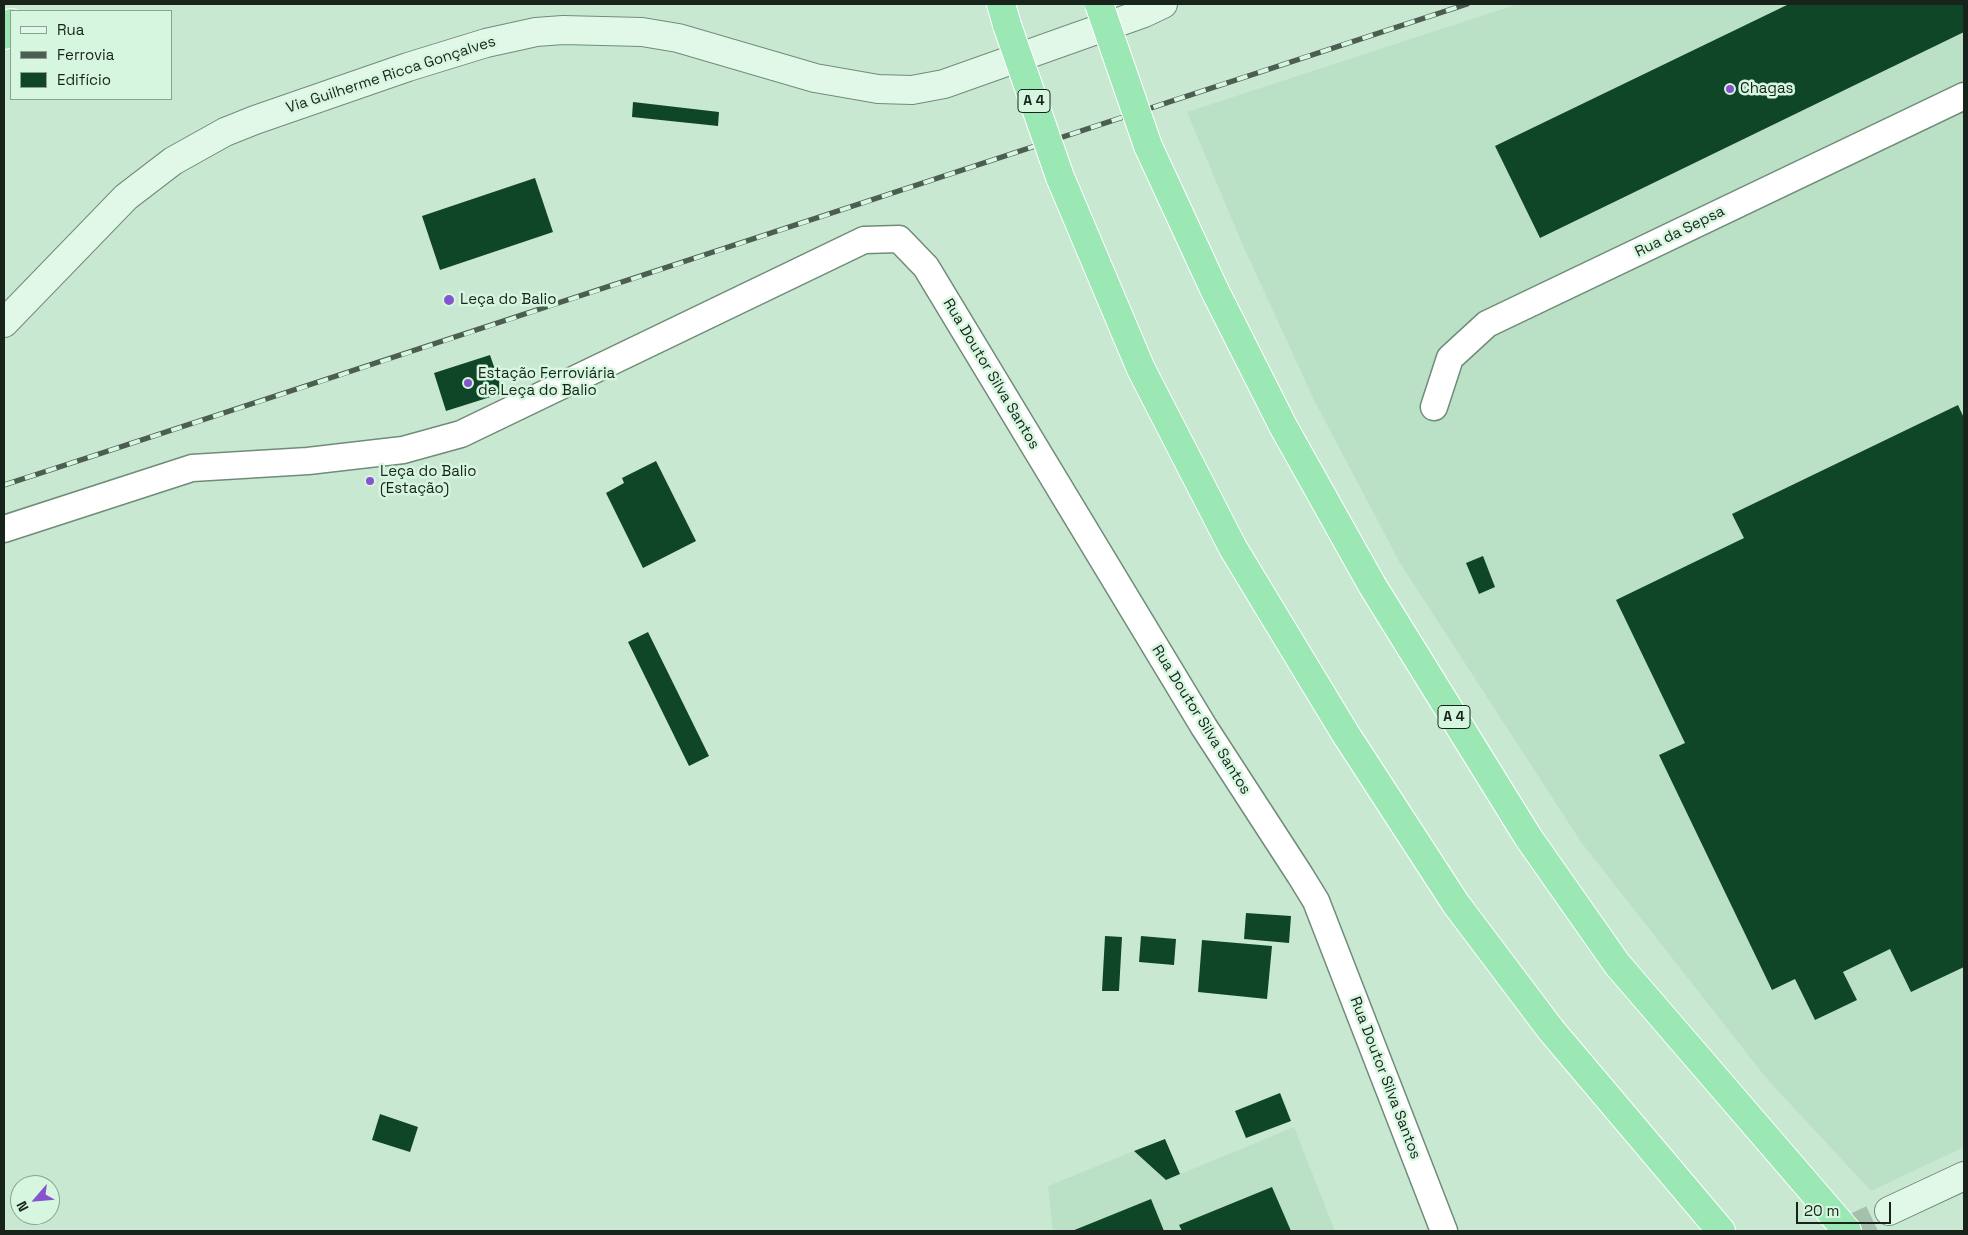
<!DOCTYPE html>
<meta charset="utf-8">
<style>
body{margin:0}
#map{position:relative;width:1968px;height:1235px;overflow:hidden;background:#c9e8d2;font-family:"Space Grotesk",sans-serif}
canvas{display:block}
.frame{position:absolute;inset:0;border:5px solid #17231b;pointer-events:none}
.legend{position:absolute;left:10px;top:10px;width:162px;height:90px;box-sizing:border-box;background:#d6f6df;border:1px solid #8aa291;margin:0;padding:6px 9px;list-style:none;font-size:15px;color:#17231b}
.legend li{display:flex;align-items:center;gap:10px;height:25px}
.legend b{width:25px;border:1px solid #8aa291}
.north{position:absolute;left:10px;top:1175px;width:50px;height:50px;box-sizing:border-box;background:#d6f6df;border:1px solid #8aa291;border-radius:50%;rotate:243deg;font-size:14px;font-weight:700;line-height:20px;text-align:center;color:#17231b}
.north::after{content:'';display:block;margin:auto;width:18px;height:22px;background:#8654cd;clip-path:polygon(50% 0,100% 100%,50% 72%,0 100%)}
.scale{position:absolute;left:1796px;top:1202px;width:95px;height:22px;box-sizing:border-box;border:2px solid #17231b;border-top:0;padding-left:6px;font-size:15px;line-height:18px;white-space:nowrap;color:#17231b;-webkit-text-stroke:4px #d6f6df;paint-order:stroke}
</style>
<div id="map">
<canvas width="1968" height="1235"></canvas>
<div class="frame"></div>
<ul class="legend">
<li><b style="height:6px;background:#e1f8e8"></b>Rua</li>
<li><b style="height:6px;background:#4c5e52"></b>Ferrovia</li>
<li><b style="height:14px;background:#104628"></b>Edifício</li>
</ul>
<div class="north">N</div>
<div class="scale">20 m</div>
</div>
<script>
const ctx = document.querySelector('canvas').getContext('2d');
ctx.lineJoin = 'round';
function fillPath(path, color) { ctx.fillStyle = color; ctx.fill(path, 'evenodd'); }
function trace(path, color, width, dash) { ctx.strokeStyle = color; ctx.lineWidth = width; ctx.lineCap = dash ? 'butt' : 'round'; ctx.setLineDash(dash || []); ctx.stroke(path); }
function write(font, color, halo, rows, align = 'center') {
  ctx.font = font + ' "Space Grotesk",sans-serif'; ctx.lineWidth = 5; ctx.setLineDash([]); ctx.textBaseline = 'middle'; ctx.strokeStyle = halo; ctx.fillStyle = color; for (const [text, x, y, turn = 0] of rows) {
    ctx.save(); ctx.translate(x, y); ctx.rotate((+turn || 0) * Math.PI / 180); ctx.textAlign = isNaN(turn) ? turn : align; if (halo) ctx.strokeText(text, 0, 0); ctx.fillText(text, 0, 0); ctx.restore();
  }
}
fillPath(new Path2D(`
 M1518,4h446v1143l-93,44 -104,-112 -186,-237 -181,-279 -86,-163 -73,-159 -54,-129z
 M1294,1127l41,104h-282l-5,-45 86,-35 32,29z`), '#bae1c5');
fillPath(new Path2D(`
 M1789,4h175v28l-424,206 -45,-92z
 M633,102l86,10 -1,14 -86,-9z
 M535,178l18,54 -113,38 -18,-54z
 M490,355l13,38 -57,18 -12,-38z
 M1958,405l6,13v549l-53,25 -21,-43 -47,23 14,28 -42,20 -20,-41 -23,11 -113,-235 26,-12 -69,-143 128,-62 -12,-24z
 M656,461l40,80 -53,27 -37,-75 18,-10 -2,-5z
 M1483,556l12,31 -16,7 -13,-31z
 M648,632l61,124 -20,10 -61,-124z
 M1246,913l45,3 -2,27 -45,-4z
 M1105,936l17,1 -3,54h-17z
 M1141,936l35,3 -2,26 -35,-3z
 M1202,940l70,6 -5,53 -69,-7z
 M1280,1093l11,28 -45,17 -11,-27z
 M380,1114l38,13 -8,25 -38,-12z
 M1165,1139l15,35 -14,6 -32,-29z
 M1272,1187l19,44h-109l-3,-6z
 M1151,1199l13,32h-92z`), '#104628');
trace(new Path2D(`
 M1847,1231l42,-20`), '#a5c1ad', 28, [28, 14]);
const street = new Path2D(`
 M1434,407l16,-49 37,-34 477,-228
 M4,529l188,-61 116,-7 95,-11 58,-16 403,-194 35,-1 27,28 278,460 96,148 16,26 128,330`);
const secondary = new Path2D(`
 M4,323l122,-126 47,-36 52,-29 30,-12 153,-53 78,-24 50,-11 27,-2 79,2 36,6 137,40 63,11 34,1 32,-6 200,-71 19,-9
 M1889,1211l75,-35`);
const highway = new Path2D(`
 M1001,4l6,21
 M4,35l7,-12
 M1148,146l66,143 69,137 89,159 156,252 89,127 230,267
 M1060,177l81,192 92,179 112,185 111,171 95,126 170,201`);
trace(street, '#6f8c78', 29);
trace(secondary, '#6f8c78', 30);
trace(highway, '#fff', 30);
trace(street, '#fff', 26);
trace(secondary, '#e1f8e8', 28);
trace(highway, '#9be8b4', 28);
const rail = new Path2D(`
 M4,485c488,-159 975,-321 1463,-481`);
trace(rail, '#4c5e52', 5.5);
trace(rail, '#d6f6df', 4, [11]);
const highwayBridge = new Path2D(`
 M1099,4l49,142
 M1007,25l53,152`);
trace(highwayBridge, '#fff', 30, []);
trace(highwayBridge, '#9be8b4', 28);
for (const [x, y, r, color] of [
 [1730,89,5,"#8654cd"],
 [449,300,6,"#8654cd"],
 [468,383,5,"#8654cd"],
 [370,481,5,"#8654cd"]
]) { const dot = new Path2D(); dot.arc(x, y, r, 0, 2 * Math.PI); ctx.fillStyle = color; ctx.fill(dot); trace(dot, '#d6f6df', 2); }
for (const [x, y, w] of [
 [1034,101,32],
 [1454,717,32]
]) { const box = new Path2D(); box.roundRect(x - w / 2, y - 11.5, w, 23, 4); ctx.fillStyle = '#d6f6df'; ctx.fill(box); trace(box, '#17231b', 1); }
write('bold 14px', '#17231b', null, [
 ["A 4",1034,101],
 ["A 4",1454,717]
]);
write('15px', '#17231b', '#d6f6df', [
 ["Via Guilherme Ricca Gonçalves",391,75,-18],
 ["Rua da Sepsa",1680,232,-26],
 ["Rua Doutor Silva Santos",991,374,59],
 ["Rua Doutor Silva Santos",1201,720,58],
 ["Rua Doutor Silva Santos",1385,1078,69]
]);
write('15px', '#17231b', '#d6f6df', [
 ["Chagas",1740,89],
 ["Leça do Balio",460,300],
 ["Estação Ferroviária",478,374],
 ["de Leça do Balio",478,391],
 ["Leça do Balio",380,472],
 ["(Estação)",380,489]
], 'left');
</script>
